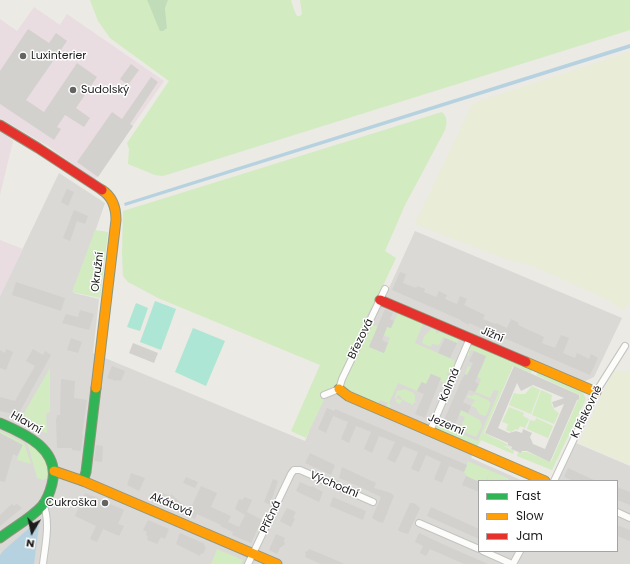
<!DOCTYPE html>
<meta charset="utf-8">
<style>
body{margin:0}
#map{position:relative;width:630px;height:564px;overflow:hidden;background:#ebeae4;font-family:Poppins,sans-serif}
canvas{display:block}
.legend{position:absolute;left:478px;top:480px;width:140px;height:72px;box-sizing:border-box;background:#fff;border:1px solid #a4a4a4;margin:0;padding:5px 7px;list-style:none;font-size:12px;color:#1c1c1c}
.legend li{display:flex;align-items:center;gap:8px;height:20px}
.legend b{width:20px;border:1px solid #a4a4a4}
.north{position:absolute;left:12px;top:512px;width:40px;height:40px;-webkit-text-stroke:3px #fff;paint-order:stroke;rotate:189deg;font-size:11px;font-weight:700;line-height:16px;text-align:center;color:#1c1c1c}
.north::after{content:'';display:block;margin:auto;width:14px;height:18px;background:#1c1c1c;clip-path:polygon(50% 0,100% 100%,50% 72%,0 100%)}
</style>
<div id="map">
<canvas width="630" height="564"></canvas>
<ul class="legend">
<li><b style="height:5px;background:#30b455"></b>Fast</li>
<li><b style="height:5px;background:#ff9f0a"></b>Slow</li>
<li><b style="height:5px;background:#e5322d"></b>Jam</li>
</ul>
<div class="north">N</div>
</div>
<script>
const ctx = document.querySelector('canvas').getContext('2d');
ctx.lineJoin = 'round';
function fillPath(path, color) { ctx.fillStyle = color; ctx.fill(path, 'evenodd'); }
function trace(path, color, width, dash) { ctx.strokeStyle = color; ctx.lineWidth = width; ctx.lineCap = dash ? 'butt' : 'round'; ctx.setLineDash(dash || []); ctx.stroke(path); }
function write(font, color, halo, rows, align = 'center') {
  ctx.font = font + ' Poppins,sans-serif'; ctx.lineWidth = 3; ctx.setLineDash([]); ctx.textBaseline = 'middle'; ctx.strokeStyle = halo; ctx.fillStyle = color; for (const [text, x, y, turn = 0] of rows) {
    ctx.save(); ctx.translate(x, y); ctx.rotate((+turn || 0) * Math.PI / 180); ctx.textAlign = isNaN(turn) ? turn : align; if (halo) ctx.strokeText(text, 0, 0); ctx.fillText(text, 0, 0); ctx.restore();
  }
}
fillPath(new Path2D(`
 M59,173l46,30 -31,90 25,6 -6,54 212,88 4,-9 -3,-1 13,-33 59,-110 4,-2 7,2 26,-57 207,87 -28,59 -13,6 -66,-28 -44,103 52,23h-44v70h138v-70h-59l18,-38 54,23v98h-630v-268z`), '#dad9d6');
fillPath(new Path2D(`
 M34,7l26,18 7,-11 97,67 -69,99 -47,-34 -48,-28v-99l17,12z
 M0,129l13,12 -13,54z
 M0,240l23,9 -23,47z`), '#e9dde2');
fillPath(new Path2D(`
 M630,52v247l-6,11 -22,-13 -69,-31 -32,-9 -86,-33 56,-117 3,-4z
 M620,371l10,1v93l-51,-22 34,-71z`), '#e9ecd6');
fillPath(new Path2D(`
 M90,0h57l8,16 4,12h8l-2,-20 3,-8h123l3,10 3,6h3l2,-2 -2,-14h330v30l-467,146 -8,-1 -27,-11 1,-15 -2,-6 42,-62 -59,-43 -12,-17z
 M442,112c6,6 5,11 3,18l-40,75 -20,46 11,7 -24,51h-2l-5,12v3l-12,25 -2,1 -14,33 -5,5 -6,2 -5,9 4,-1 -19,40 -15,-7 29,-66 -162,-67 -30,-16 -5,-6 -1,-22 1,-43z
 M95,230l13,2 -8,66 -28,-6z
 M398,313l25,11 -8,19 39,17v2l2,1 -4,10h-5l2,7 -2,4 -7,-3 1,-3 -10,-4 -5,10 -5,-2 -4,9 -19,-8 -9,20 2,2 -2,4 -3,-2 2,-4 -8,-3 -2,5 -33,-15 -2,-7 28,-59 14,6 2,-4 4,2zM376,332l14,6 -6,15 -15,-6 2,-5 -3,-2 4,1z
 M431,329l4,1 2,4 3,-2 19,7 -2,4 -14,-6 -4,8 -7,-1 -1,3 -9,-4 2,-7z
 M475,344l35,16 1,2h5l16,7 -1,4 -18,-7 -29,67 23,11 4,4 -5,-2 -3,1h3l8,4 -1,3 -32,-14 -4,7 -39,-17 -2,-3v-4l42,18 21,-50 -5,-1 -4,8 -15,-6 6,-13 -13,-7 -1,3 -2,-1 3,-8 12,5 6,-14 -14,-7 -3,1v5l-4,-1 4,-8z
 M50,368v44l-4,2 1,19 -12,-4 -5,-3 2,-6 -7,-3 -1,-4z
 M539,371c7,8 33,15 45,19l-1,3 3,6 -34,71 -35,-14 1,-4 3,1 1,-1h5l24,10 29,-67 -44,-20z
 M532,386l8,4 -9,24 -22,-9 5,-12 4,1h7z
 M405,389l9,4 1,3v5l2,2 -3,-1 -1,3 -12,-6v-2l-3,-2 -2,4 6,1 -2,4 -4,-2 -1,-6 2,-5z
 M541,390l11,5c-2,8 0,14 7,18l-5,11 -22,-9z
 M475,394l13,6 3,3 -4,11 -2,2 -6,-2 -3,-6 -5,-2 4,-6 -8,-3 1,-2 4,1z
 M509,407l15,6 -1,3 6,3 -4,9 -5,-2 -2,4 -2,-1 -5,3 -5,-2 2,-6 -6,-2z
 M461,410l19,10 2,6 -6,11 -17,-7 6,-13 -6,-2z
 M536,418l17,8 -5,12 -21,-9 3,-9 5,1z
 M6,429c15,7 52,27 41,49l-4,2 -6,-2 -10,-36 -22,-10z
 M0,431l24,12 7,21 -14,-4 5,-15 -22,-12z
 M467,461l41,17 1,3h-22l2,-8 -3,8c-8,0 -18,-1 -22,-9l3,-7z
 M217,549l26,11 -2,4h-30z`), '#d2ebc1');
fillPath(new Path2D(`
 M147,0h21l-3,8 2,20 -4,3h-3c-5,-10 -8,-21 -13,-31z`), '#c1dcb8');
fillPath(new Path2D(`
 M155,301l21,8 -15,41 -21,-8z
 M136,303l12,5 -8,23 -13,-4z
 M193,328l32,13 -19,45 -31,-14z`), '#ade6d4');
fillPath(new Path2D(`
 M13,462l10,3 3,8 -10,-1 -1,3 2,4 -8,-2z`), '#d9d9d6');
fillPath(new Path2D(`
 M630,44v4l-505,158 -1,-3z
 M34,524l5,2 -5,38h-34v-9l4,-5z`), '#b6d2e0');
fillPath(new Path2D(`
 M28,29l21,14 7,-10 11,8 -41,59 18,12 33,-49 20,14 -21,31 14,10 -6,9 -19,-12 -8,12 4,2 -7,11 -54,-36v-33z
 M131,64l8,6 -11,15 -8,-6z
 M151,77l7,5 -28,42 3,2 -35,51 -21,-15 35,-50 10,7z
 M67,189l7,3 -6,14 -7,-4z
 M74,210l14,6 -3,8 -8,-3 -7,20 -7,-3z
 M400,272l6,2 -3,9 13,5 1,-2 8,3 -1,3 12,5 3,-6 8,4 -2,4 12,5 3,-8 7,3 -3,6 21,10 -2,4 12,5 1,-1 11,5 4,-9 8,4 -1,2 26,12 -2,6 13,5 6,-13 8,3 -6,15 12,5 2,-5 12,6 2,-5 7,4 -8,17 -121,-52v2l-8,-4v-1l-69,-30z
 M16,282l49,16 -4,13 -49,-16z
 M385,309l8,4 -3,6 4,2 -3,7 -4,-1 -5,13 6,3 -4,10 -15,-6z
 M80,310l14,4 -5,16 -27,-7 4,-9 12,3z
 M71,338l11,4 -4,11 -11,-3z
 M445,338l12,5 -7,15 -12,-5z
 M133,343l25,10 -4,10 -25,-10z
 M6,349l7,3 -7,18 -6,-2v-18l5,3z
 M33,349l10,6 2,-4 6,4 -33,60 -18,-4v-14l15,4 20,-35 -9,-5z
 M474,351l12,5 -11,26 4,2 -4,8 -6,-2 -6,12 8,4 -3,7 -7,-3 -6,14 5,2 -3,6 -15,-7 19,-44 4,-7 2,1 6,-12 -4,-2z
 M112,366l13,5 -4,10 -4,-1 -1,1 -9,-3z
 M514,366l65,29v4l-2,1 -27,62 -23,-11h-5l-1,2 -10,-4 1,-2 -4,-2v-2l-23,-10zM517,383l4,8 12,-6 31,13 -12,4 2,6 10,-4 -19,45 -12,-5 -3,-7 2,-4 -9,-4 -1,4 -6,-2 -7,2 -11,-5z
 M431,374l10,4 -16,40 -10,-4 9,-20 -7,-3 5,-9 4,2z
 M61,379l14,2 -1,17 13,2 -5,35h1l-2,16 -9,-1v-2h-15l-1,-27 1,-6h3z
 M327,408l7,3 1,-2 132,56 -3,7 -15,-6 -7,17 -8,-4 7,-17 -15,-7 -7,17 -8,-3 7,-17 -15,-6 -8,17 -8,-4 8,-17 -16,-6 -7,17 -8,-4 7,-17 -15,-6 -7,17 -8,-4 7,-17 -15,-6 -7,17 -8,-4z
 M0,433l23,12 -6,11 -4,-2 -8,28 -5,-1z
 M96,445l7,1 -1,16 -8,-1z
 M310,453l25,12 -4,10 -26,-12z
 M342,467l34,16 -2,5 17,5 3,3 -11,27 -4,-1 -7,-4 9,-21 -23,-11 -19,-8z
 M568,468l15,7 13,6h-23l-9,-4z
 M131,473l14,5 -6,13 -12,-6z
 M466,476l13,6v10l-17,-7z
 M186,477l12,5 -3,6 -12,-5z
 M273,479l5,2 -8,24 -6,-3z
 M300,482l11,5 1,-1 11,6 -4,10 -23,-11z
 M201,486l16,7 -6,14 20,9 -3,6 11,5 6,-12 -10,-6 4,-10 4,1 1,-3 8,3 -5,12 15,8 -11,23 -19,-8 1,-3 -13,-6 1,-1 -24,-11 -2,5 -8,-3z
 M617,487l13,5v13l-13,-5z
 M85,493l13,5 -1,6 2,-5 25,11 -6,14 6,2 -5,10 -16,-7 -6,13 -7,-3 6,-13 -21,-10z
 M163,493l8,3v-2l18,16 -13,-5 -2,5 -11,-5 1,-3 -4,-2z
 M333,497l33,14 -3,9 -33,-14z
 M410,503h4l6,5 -12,26 -7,-2 -3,-2z
 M12,504l2,2 3,-2 5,4 -22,18v-11z
 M431,507l48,22v10l-52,-23z
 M287,508l9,4 -3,6 2,1 -4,8 -11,-6z
 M148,520l21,9 -4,10 -4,-2 -4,7 -10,-4 1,-4 -2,-1 1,-3 -4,-2z
 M617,525l13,5v11l-13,-5z
 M180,533l25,11 -1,2 2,1 -3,7 -2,-1 -1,3 -24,-12z
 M419,533l30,14 39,17h-24l-34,-15 -4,7 -6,-3 3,-7 -8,-4z
 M276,534l9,4 -1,3 1,3 -5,4 -3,6 -8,-4z
 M309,549l10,4 26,11h-24l-16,-7 1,-2 -1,-3 3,-1z`), '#d3d1cd');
const street = new Path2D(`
 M324,395l15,-6 3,-10 43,-90
 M430,431l40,-93
 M554,481l42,-89 29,-46
 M617,512l13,6
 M419,523l60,26
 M483,551l29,13
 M43,564c2,-18 8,-43 0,-60
 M248,564l43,-90 3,-4h6l73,32
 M513,564l7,-13`);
const fast = new Path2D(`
 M0,423c26,11 61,27 52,61 -2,8 -5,16 -10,22 -12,13 -28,21 -42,32
 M83,481l3,-9 10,-84`);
const slow = new Path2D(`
 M526,362l70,30
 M96,388l20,-168c0,-12 -3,-23 -14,-30
 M339,389l9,7 197,85
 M54,471l29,10 194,83`);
const jam = new Path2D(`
 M0,125l38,23 64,42
 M380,300l146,62`);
trace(street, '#c3c3c0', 8);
trace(fast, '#90957c', 11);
trace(slow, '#90957c', 11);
trace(jam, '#90957c', 11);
trace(street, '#fcfcfb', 6);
trace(fast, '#30b455', 9);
trace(slow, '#ff9f0a', 9);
trace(jam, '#e5322d', 9);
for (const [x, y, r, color] of [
 [23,56,4,"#646462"],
 [73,90,4,"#646462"],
 [105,503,4,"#646462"]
]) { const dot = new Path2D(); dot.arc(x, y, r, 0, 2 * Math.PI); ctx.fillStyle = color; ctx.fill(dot); trace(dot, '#fff', 1.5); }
write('11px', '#1c1c1c', '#fff', [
 ["Luxinterier",31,56],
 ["Sudolský",81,90],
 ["Cukroška",97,503,"right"]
], 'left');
write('11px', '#1c1c1c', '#fff', [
 ["Okružní",98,272,-83],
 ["Jižní",492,335,23],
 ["Březová",361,339,-64],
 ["Kolmá",450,385,-67],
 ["K Pískovně",587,412,-64],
 ["Hlavní",26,423,30],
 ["Jezerní",446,425,23],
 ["Východní",334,485,23],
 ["Akátová",171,505,23],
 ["Příčná",271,517,-65]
]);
</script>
